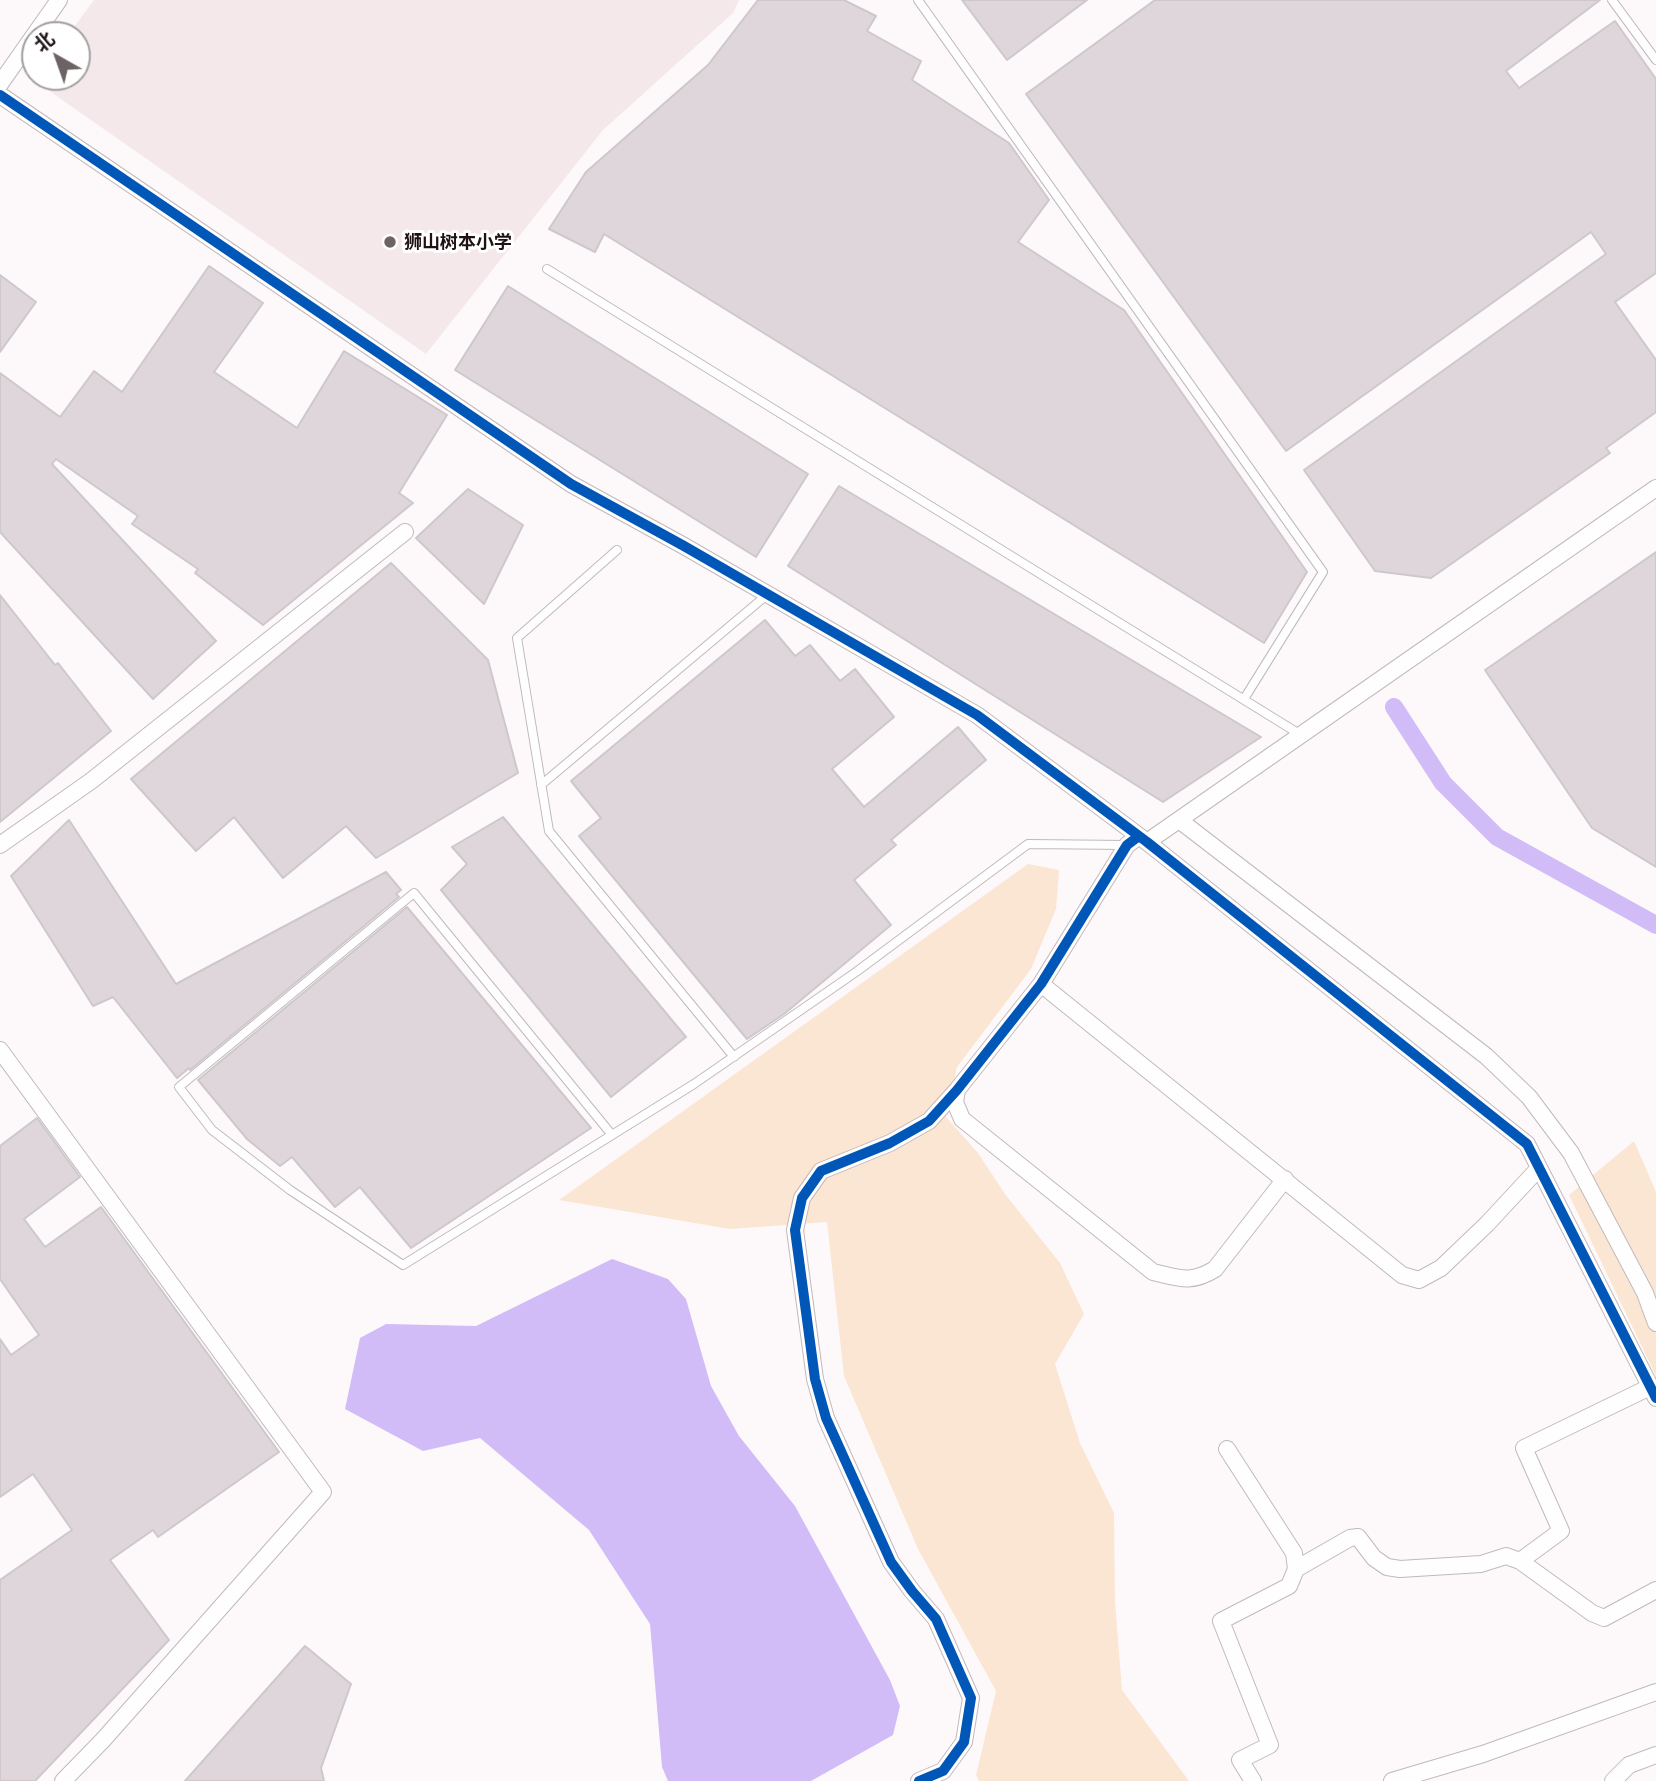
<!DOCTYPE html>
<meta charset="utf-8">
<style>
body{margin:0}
#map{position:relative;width:1656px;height:1781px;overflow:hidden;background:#fdf9fa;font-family:Ubuntu,"Noto Sans SC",sans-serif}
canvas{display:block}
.north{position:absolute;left:21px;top:21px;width:70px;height:70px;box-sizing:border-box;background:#fff;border:2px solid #a5a0a1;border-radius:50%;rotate:320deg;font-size:19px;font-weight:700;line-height:28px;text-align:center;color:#1f1215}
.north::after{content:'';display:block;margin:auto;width:24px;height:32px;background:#6d6365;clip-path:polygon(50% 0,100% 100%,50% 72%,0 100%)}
</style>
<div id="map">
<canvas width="1656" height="1781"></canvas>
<div class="north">北</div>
</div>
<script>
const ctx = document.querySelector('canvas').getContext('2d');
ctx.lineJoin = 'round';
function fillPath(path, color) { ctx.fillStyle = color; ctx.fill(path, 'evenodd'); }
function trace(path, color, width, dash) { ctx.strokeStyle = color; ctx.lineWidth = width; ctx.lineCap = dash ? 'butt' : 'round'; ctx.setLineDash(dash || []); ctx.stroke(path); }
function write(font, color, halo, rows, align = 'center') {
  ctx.font = font + ' Ubuntu,"Noto Sans SC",sans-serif'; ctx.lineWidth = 6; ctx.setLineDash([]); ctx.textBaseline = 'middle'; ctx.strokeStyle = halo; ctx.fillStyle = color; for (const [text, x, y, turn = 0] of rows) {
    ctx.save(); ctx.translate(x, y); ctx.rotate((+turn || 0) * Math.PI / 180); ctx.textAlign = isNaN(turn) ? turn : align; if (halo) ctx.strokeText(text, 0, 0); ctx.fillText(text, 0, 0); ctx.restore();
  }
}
fillPath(new Path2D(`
 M94,0h645l-6,13 -130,117 -177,224 -391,-273 3,-4h39v-42h-9z`), '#f4e8ea');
fillPath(new Path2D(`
 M1028,864l31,6 -3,39 -25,60 -74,98 -11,50 32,36 27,41 55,69 24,51 -29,50 25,79 34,70 1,89 7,88 67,91h-210l-3,-6 20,-84 -78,-142 -74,-173 -17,-154 -97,7 -171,-29z
 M1634,1141l22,51v184l-87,-181z`), '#fbe6d4');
fillPath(new Path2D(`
 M612,1259l56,20 18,20 25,87 28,50 56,70 95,174 10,26 -7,29 -82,46h-143l-6,-14 -12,-143 -61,-94 -109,-92 -57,13 -78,-42 15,-71 26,-14 90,2z`), '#d2bcf8');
trace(new Path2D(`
 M1394,707l49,76 54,54 159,88`), '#d2bcf8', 18);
const building = new Path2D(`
 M758,0h86l32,16 -9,15 54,30 -9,19 97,63 40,57 -31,42 106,68 183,262 -43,71 -660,-409 -9,18 -46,-23 37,-57 122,-107z
 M962,0h125l-80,60z
 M1155,0h445l-94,71 13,17 96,-67 41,58v194l-41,29 41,58v52l-50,36 4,5 -179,125 -56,-7 -71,-101 302,-216 -15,-22 -305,219 -260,-357z
 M209,266l54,37 -49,69 83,56 47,-77 103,64 -48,78 14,10 -150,122 -68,-52 3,-4 -66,-45 6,-8 -82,-57 -4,5 164,177 -63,58 -153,-167v-159l60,44 34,-46 28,21z
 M0,275l36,27 -36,50z
 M508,286l300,188 -52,83 -301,-187z
 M839,486l422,251 -98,65 -375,-236z
 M468,489l55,36 -39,79 -68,-66z
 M1656,552v315l-64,-39 -107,-158z
 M391,563l97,97 30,113 -142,85 -30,-32 -63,52 -49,-61 -38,34 -65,-72z
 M0,595l55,70 3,-2 53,68 -111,91z
 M765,620l30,36 15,-11 30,36 15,-12 39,48 -62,52 32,38 94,-80 28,33 -95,80 5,5 -42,35 37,45 -107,89 -37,25 -168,-203 22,-18 -30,-37z
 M503,817l183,220 -75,60 -170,-207 26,-26 -15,-17z
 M69,820l107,164 210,-112 15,18 -5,4 3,3 -209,173 -1,-2 -12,10 -64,-81 -20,9 -82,-130z
 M407,907l184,221 -180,120 -51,-61 -25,20 -43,-50 -12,9 -33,-27 -49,-59z
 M37,1118l43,59 -56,42 21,28 56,-40 178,245 -121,85 -5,-7 -43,30 59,80 -134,141h-35v-201l72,-50 -39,-56 -33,23v-158l11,16 28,-20 -39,-56v-133z
 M305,1646l46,38 -30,84 3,13h-139z`);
fillPath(building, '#ded6db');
trace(building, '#cec8cc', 2);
const lane = new Path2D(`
 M918,0l405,572 -79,127
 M1612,0l44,60
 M547,269l754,466
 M617,550l-100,88 32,193 185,226
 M541,785l227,-191
 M612,1135l-198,-242 -235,194 33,43 78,60 113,75 291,-181 162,-112 172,-128 99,1`);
const street = new Path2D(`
 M0,84l59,-84
 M0,95l571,389 113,62 293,169 170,127 380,302 129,254
 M1179,820l307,236 43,41 42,56 74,140 11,30
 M1147,842l509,-354
 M0,845l91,-64 314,-249
 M1041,984l361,291 17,5 22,-12 46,-44 52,-56
 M0,1050l323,442 -220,248 -40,41
 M957,1090l-2,12 7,17 191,153c26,6 38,12 62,-3l70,-90
 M1227,1449l67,104 2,16 -7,17 -68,35 49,124 -30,15 13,21
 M1520,1561l41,-30 -37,-83 126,-61
 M1296,1569l54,-31 8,-1 16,21 13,9 13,2 81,-5 25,-8 14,5 72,52 12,5 52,-28
 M919,1781l24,-10 21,-29 7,-44 -35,-79 -24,-28 -21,-29 -65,-144 -11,-39 -20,-149 7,-32 19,-27 69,-28 39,-22 28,-31 84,-106 86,-139 12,-9
 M1392,1781l91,-27 173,-62
 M1613,1781l16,-16 27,-10`);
trace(lane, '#c1b9bb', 10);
trace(street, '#c1b9bb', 18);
trace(lane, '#fffefe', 8);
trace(street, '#fffefe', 16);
trace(new Path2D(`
 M0,95l571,389 113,62 293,169 170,127 380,302 129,254
 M919,1781l24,-10 21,-29 7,-44 -35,-79 -24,-28 -21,-29 -65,-144 -11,-39 -20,-149 7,-32 19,-27 69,-28 39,-22 28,-31 84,-106 86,-139 12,-9`), '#0057b8', 10);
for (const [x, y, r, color] of [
 [390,242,7,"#6d6365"]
]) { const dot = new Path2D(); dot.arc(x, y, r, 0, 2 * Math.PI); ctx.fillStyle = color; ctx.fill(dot); trace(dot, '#fff', 2.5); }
write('bold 18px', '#1f1215', '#fff', [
 ["狮山树本小学",404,242]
], 'left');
</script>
